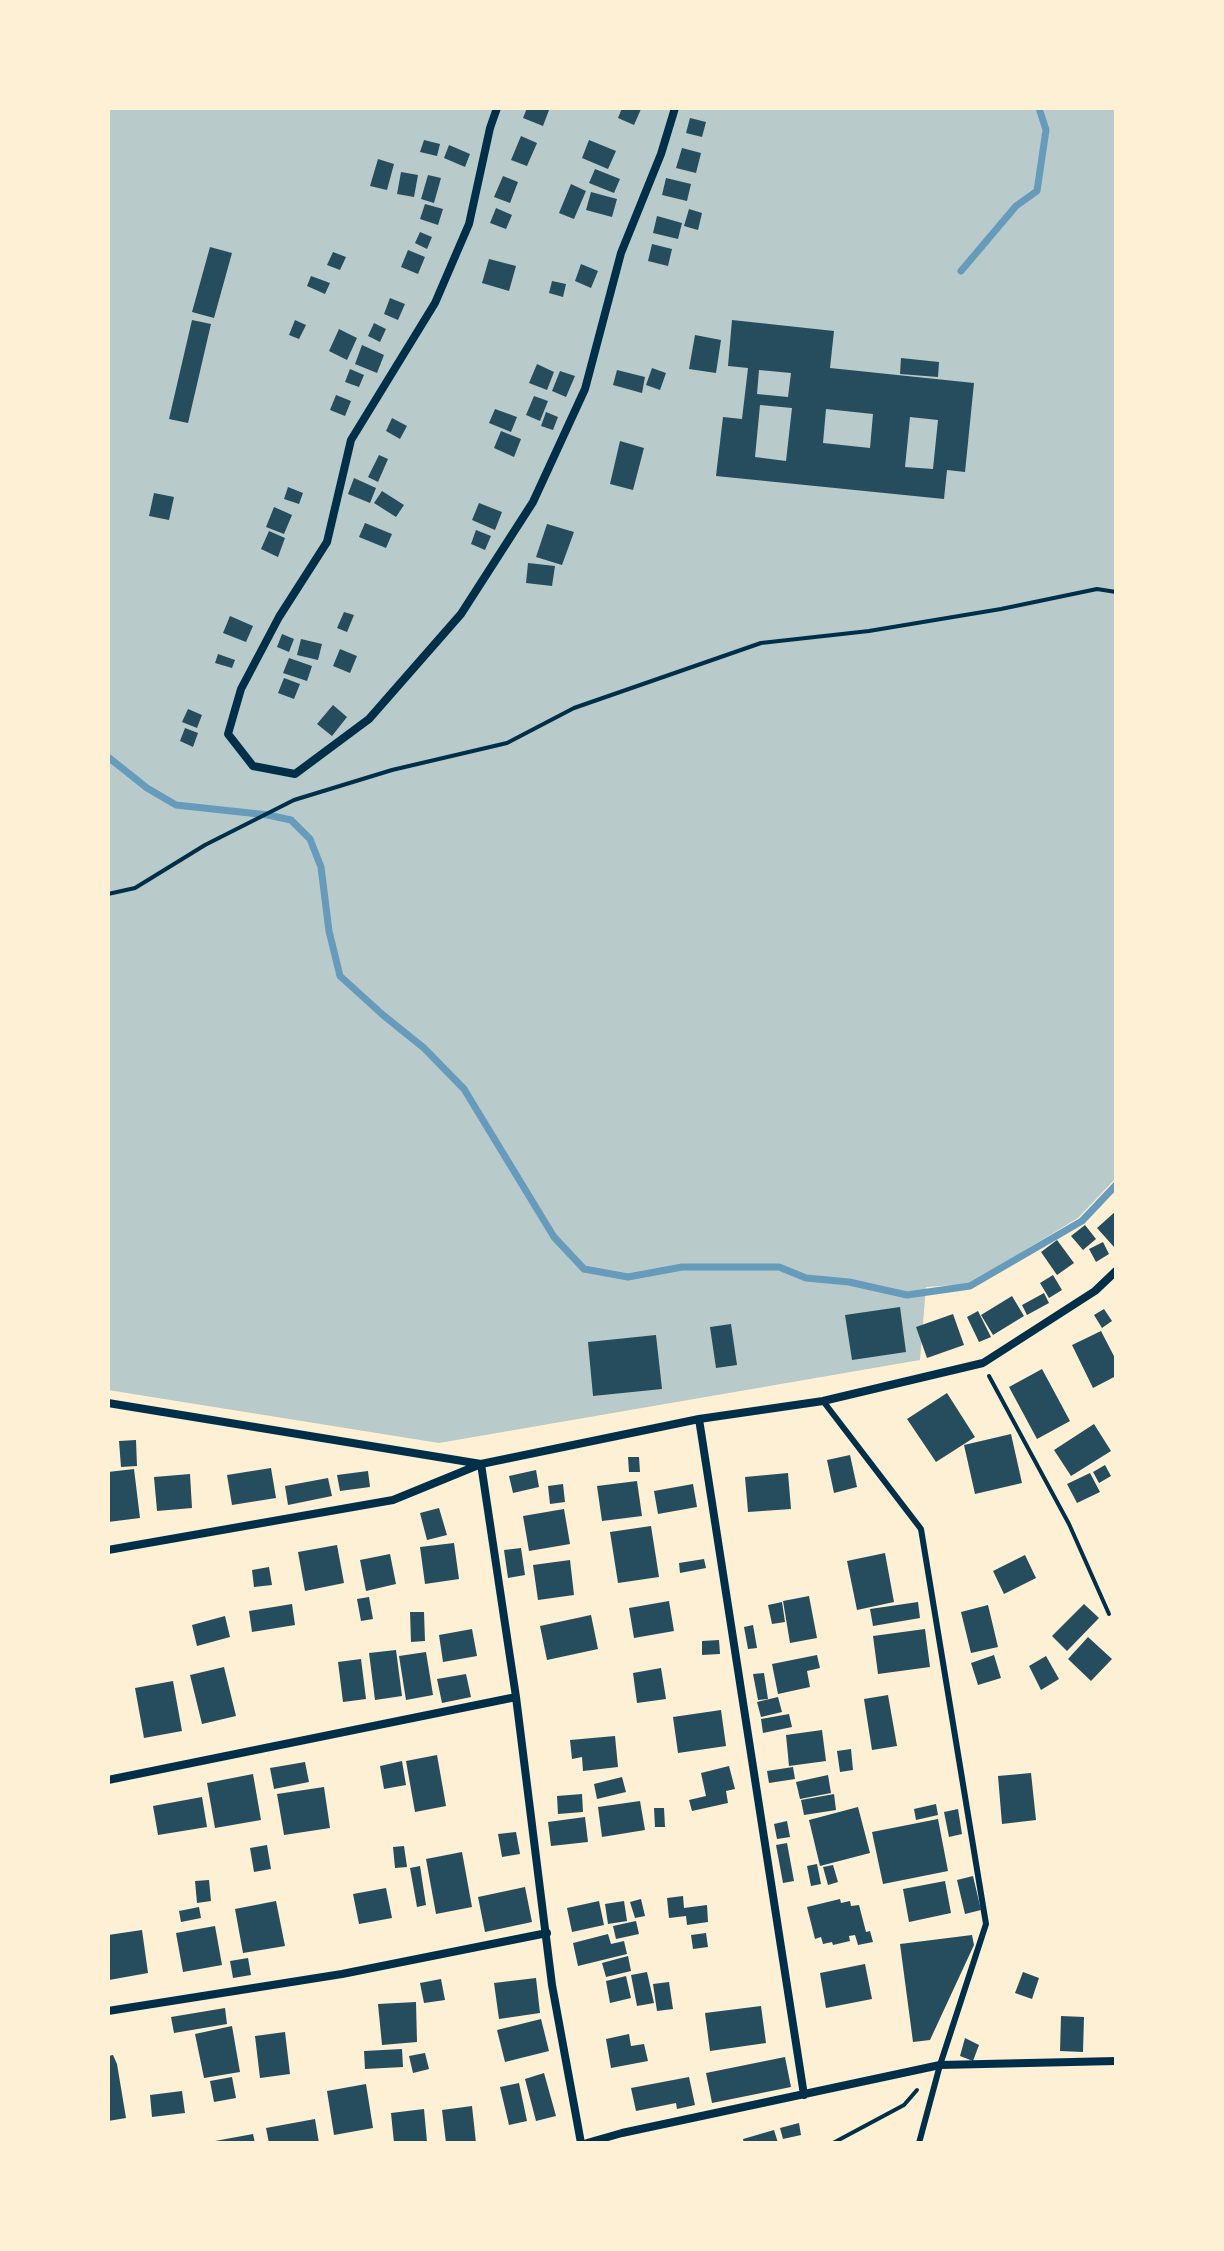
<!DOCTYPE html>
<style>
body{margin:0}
#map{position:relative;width:1224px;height:2251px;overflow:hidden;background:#fdf0d5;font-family:Bitter,serif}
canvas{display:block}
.frame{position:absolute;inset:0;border:110px solid #fdf0d5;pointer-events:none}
</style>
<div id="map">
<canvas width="1224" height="2251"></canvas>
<div class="frame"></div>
</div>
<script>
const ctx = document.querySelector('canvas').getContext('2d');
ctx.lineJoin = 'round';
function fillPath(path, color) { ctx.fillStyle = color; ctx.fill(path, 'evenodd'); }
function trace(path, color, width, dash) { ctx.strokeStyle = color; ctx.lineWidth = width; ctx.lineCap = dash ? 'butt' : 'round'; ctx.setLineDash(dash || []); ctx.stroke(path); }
fillPath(new Path2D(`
 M108,108h1008v1070l-38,40 -109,66 -43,3 -6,73 -481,83 -331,-53z`), '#b9caca');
trace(new Path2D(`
 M961,271l55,-65 21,-15 9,-61 -7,-22
 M108,757l39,31 29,17 92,10 23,5 19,19 11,28 8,64 11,45 43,39 41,33 40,41 90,148 30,32 44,8 54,-10h97l27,11 43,4 58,13 63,-9 112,-65 34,-36`), '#669bbc', 7);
fillPath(new Path2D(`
 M527,108h16l6,2 -6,16 -20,-8z
 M622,108l19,1 -7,16 -16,-7z
 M690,118l16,4 -4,15 -16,-4z
 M521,136l16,7 -10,23 -16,-6z
 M424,140l16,4 -3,12 -17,-4z
 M589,140l27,11 -8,18 -26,-11z
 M449,145l21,9 -5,13 -21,-9z
 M682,148l19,5 -5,20 -20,-5z
 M378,159l16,5 -7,26 -17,-4z
 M595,169l25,10 -6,14 -25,-10z
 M401,172l17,3 -4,22 -17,-3z
 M428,175l13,3 -7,25 -13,-4z
 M503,176l15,6 -8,21 -16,-6z
 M666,178l25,6 -4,17 -25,-6z
 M571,184l15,7 -12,28 -15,-6z
 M591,192l26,7 -5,18 -26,-7z
 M425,204l18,5 -5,16 -18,-6z
 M496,208l16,7 -6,14 -16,-6z
 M689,209l13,4 -4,17 -14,-4z
 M657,216l25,7 -4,16 -25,-6z
 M420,232l12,5 -5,12 -12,-6z
 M652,244l20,5 -4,17 -20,-5z
 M210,247l22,6 -18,65 -22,-6z
 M408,250l17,7 -7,17 -17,-7z
 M333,252l13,5 -6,13 -13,-5z
 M489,259l27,7 -7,25 -27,-8z
 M581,264l17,7 -7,17 -16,-7z
 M311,276l19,7 -5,11 -18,-8z
 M552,281l14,3 -3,13 -14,-4z
 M390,298l15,6 -7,16 -14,-6z
 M192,320l19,4 -23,99 -19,-4z
 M295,320l11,5 -7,14 -10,-4z
 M732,320l102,11 -4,37 144,15 -9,89 -18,-2 -3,29 -228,-23 7,-59 19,2 6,-51 -20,-2zM759,370l32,3 -3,24 -31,-3zM760,405l32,3 -6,53 -31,-4zM826,409l47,5 -3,34 -47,-5zM910,417l28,3 -5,49 -28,-2z
 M374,323l12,6 -6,13 -12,-6z
 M339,329l18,9 -10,22 -18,-9z
 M695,335l26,5 -5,33 -27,-4z
 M362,345l22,10 -7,18 -22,-9z
 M901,358l38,4 -1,15 -38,-3z
 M537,364l17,8 -7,18 -18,-7z
 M652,368l14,5 -6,17 -14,-5z
 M350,369l14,6 -5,12 -14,-5z
 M617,370l28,7 -3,16 -29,-8z
 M560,371l15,5 -9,21 -14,-6z
 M336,395l15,6 -6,15 -15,-6z
 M534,396l14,5 -8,20 -14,-6z
 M495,409l22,8 -6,15 -22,-9z
 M546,412l12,5 -5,13 -12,-4z
 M392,418l15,8 -7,13 -14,-8z
 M501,431l20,8 -7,18 -20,-9z
 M620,441l24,7 -11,42 -23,-6z
 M379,455l9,4 -10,23 -10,-5z
 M354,478l22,10 -6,15 -22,-9z
 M288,487l15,6 -4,11 -15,-5z
 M382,491l22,14 -8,12 -22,-14z
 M154,493l20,4 -5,23 -20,-4z
 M479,503l23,9 -7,18 -23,-10z
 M274,507l18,8 -8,19 -18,-7z
 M365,523l27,11 -6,14 -27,-11z
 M547,524l27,8 -12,33 -26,-8z
 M476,530l15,6 -6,14 -14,-6z
 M269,531l16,7 -7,19 -17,-8z
 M528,563l27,3 -3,20 -26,-3z
 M344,612l10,3 -7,17 -10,-4z
 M230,616l23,10 -7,16 -23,-9z
 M282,634l12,5 -5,13 -12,-5z
 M301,639l21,5 -4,16 -21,-5z
 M340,649l17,7 -7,17 -17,-7z
 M218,654l17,6 -3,8 -17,-5z
 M289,658l23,8 -5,15 -24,-8z
 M284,678l16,6 -6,15 -16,-6z
 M333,705l14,12 -15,19 -15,-12z
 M188,709l14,6 -5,13 -15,-6z
 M185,728l13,5 -5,14 -13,-6z
 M1116,1211v34l-2,2 -17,-19z
 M1085,1225l11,14 -13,11 -12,-14z
 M1057,1240l17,23 -17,12 -16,-23z
 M1103,1242l6,12 -13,8 -7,-13z
 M1053,1275l9,15 -13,8 -9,-15z
 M1044,1293l5,10 -22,12 -5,-10z
 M1012,1296l12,20 -31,19 -12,-20z
 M900,1307l6,45 -54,8 -7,-45z
 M1104,1309l8,12 -10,7 -8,-13z
 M978,1311l13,26 -12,5 -12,-25z
 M953,1314l11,31 -37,13 -11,-31z
 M731,1324l6,41 -21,3 -6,-41z
 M1101,1331l15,29v16l-23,12 -21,-43z
 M656,1335l6,54 -69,7 -5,-54z
 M1042,1369l28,52 -33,18 -28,-52z
 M947,1393l28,44 -39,25 -29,-43z
 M1094,1424l17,27 -40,25 -17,-26z
 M1011,1434l11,49 -47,11 -11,-49z
 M136,1440l1,26 -16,1 -2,-26z
 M850,1455l7,32 -23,6 -7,-33z
 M628,1457h11l1,15h-11z
 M1105,1465l6,11 -12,7 -6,-11z
 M271,1468l5,30 -44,7 -5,-30z
 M134,1469l6,49 -32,4v-50z
 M536,1470l3,17 -26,6 -4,-17z
 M368,1471l2,16 -30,4 -3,-16z
 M788,1473l3,36 -43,3 -3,-35z
 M1090,1473l10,19 -23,11 -10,-19z
 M190,1474l2,34 -35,3 -3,-34z
 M328,1478l4,18 -44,9 -3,-19z
 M637,1481l5,35 -40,5 -5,-35z
 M563,1484l2,18 -15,2 -2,-18z
 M693,1484l4,23 -39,7 -4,-23z
 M439,1508l8,27 -20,5 -7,-27z
 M564,1509l6,35 -41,7 -6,-35z
 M651,1526l8,51 -41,6 -8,-51z
 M454,1543l5,36 -34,5 -5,-37z
 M337,1545l7,38 -39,8 -7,-39z
 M521,1548l4,27 -17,3 -4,-28z
 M885,1553l9,49 -37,8 -10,-49z
 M390,1554l6,30 -30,7 -6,-31z
 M1025,1555l11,23 -32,16 -11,-23z
 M704,1559l2,9 -26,5 -1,-10z
 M570,1560l4,35 -36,5 -5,-35z
 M269,1567l3,18 -18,2 -2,-17z
 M809,1596l8,42 -27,5 -7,-42z
 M369,1597l4,22 -12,2 -4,-22z
 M669,1601l5,30 -40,7 -5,-30z
 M782,1602l3,20 -13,2 -4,-19z
 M918,1602l2,16 -47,8 -3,-17z
 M292,1604l3,21 -43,7 -3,-21z
 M1084,1604l15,14 -32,33 -15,-15z
 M988,1605l10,42 -27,6 -10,-41z
 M410,1612h14l1,29 -14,1z
 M591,1615l7,34 -51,11 -7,-34z
 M225,1616l5,21 -33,9 -5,-21z
 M753,1625l4,23 -9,1 -4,-22z
 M472,1629l5,27 -34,6 -4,-27z
 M925,1629l5,38 -52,7 -5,-38z
 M1088,1637l24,22 -21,22 -23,-22z
 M719,1640l1,14 -18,1v-14z
 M396,1650l6,46 -27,4 -6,-47z
 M426,1652l7,43 -27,5 -7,-44z
 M817,1655l3,13 -13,3 3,16 -32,7 -6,-30z
 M994,1655l7,23 -23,7 -7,-22z
 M1046,1656l13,23 -18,11 -12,-24z
 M361,1659l5,40 -23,3 -5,-40z
 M224,1667l12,49 -34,8 -12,-49z
 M661,1668l5,31 -29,4 -4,-30z
 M764,1673l4,26 -10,1 -5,-26z
 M466,1674l5,23 -29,6 -5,-24z
 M173,1681l9,50 -38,7 -9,-50z
 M888,1695l9,51 -25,4 -8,-51z
 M778,1697l4,15 -21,5 -4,-15z
 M721,1710l5,36 -48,7 -5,-36z
 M789,1714l3,13 -29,6 -2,-14z
 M822,1730l4,31 -37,5 -3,-31z
 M615,1736l3,31 -35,4 -1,-14 -10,2 -2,-19z
 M851,1749l2,21 -13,2 -3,-21z
 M437,1755l9,51 -31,6 -9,-51z
 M402,1761l4,24 -22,4 -4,-23z
 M305,1762l4,20 -35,7 -4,-21z
 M729,1766l6,23 -9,2 2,12 -36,8 -3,-11 17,-4 -5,-23z
 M793,1767l2,12 -26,4 -2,-12z
 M1031,1773l5,47 -34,4 -4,-48z
 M253,1774l8,46 -46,8 -8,-45z
 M828,1775l3,18 -31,6 -4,-17z
 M622,1777l4,15 -29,7 -3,-15z
 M324,1787l6,41 -46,7 -7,-41z
 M582,1794l1,18 -25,2 -1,-18z
 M834,1794l2,16 -32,5 -3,-15z
 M202,1797l5,30 -49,8 -5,-29z
 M640,1801l5,29 -43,7 -4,-30z
 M936,1804l2,11 -22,5 -2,-11z
 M858,1807l12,46 -50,13 -11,-46z
 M654,1808h10l1,19h-10z
 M958,1809l4,25 -13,3 -5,-25z
 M585,1817l3,25 -37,4 -3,-24z
 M938,1819l10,52 -65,13 -11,-52z
 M787,1821l3,16 -13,2 -3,-15z
 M516,1832l4,22 -18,3 -4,-23z
 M787,1843l7,38 -11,2 -7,-38z
 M267,1845l4,24 -17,3 -4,-24z
 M404,1846l3,21 -12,1 -2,-21z
 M462,1852l10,55 -36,7 -10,-55z
 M817,1864l4,20 -10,2 -4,-20z
 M833,1865l5,17 -10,3 -5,-18z
 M420,1866l6,39 -9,2 -7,-39z
 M973,1876l8,34 -16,4 -8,-34z
 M209,1880l2,21 -14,2 -2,-22z
 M945,1881l6,32 -42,9 -6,-33z
 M525,1887l7,35 -47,10 -7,-35z
 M386,1888l6,30 -33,6 -6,-30z
 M683,1896l1,12 23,-3 1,17 -21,3 -1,-9 -17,2 -2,-20z
 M641,1899l4,17 -10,2 -5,-16z
 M840,1899l1,4 9,-2 1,5 8,-1 7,27 4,-1 3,11 -15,3 -3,-10 -6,1 1,5 -17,4 -1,-3 -9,2 -2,-7 -6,2 -8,-32z
 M276,1901l9,45 -42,7 -8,-44z
 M599,1901l5,24 -32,7 -5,-24z
 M624,1901l3,20 -19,3 -3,-20z
 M199,1907l2,11 -20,4 -2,-11z
 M636,1921l3,13 -23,5 -3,-13z
 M215,1926l7,39 -39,7 -7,-39z
 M142,1930l6,43 -39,7 -1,-45z
 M706,1933l2,14 -15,2 -2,-14z
 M608,1934l3,10 13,-3 3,13 -49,12 -5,-23z
 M972,1935l2,10 -44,95 -17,2 -13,-98z
 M628,1956l3,15 -25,6 -4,-14z
 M248,1958l3,17 -18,3 -3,-17z
 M865,1964l7,35 -46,9 -6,-35z
 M647,1972l7,31 -17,3 -6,-31z
 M1023,1972l16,6 -7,21 -17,-6z
 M626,1976l5,22 -21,5 -4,-22z
 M536,1978l4,35 -41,6 -5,-36z
 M441,1979l4,21 -21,3 -4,-20z
 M669,1982l4,27 -16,2 -4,-27z
 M416,2002l1,40 -35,3 -4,-41z
 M761,2006l5,37 -56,8 -5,-38z
 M225,2008l2,16 -53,9 -3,-16z
 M1061,2016l23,1 -1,35 -23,-1z
 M541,2019l8,32 -44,11 -8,-32z
 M232,2026l8,46 -36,6 -9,-44z
 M285,2032l5,42 -30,4 -5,-42z
 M629,2034l2,12 13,-2 4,17 -37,7 -5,-29z
 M965,2038l14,7 -6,16 -13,-5z
 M402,2049l1,18 -38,2 -1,-18z
 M425,2053l4,16 -16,4 -4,-17z
 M113,2055l4,9 9,54 -18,3v-65z
 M785,2057l6,30 -79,16 -6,-30z
 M544,2073l12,43 -20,5 -11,-42z
 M232,2077l4,21 -22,4 -4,-21z
 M689,2077l6,28 -18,4 -1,-6 -40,8 -5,-23z
 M519,2083l8,38 -18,4 -9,-38z
 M366,2084l7,44 -39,7 -7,-44z
 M182,2091l3,22 -33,4 -2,-22z
 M472,2106l4,37h-30l-4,-33z
 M424,2109l3,33 -33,1 -3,-30z
 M315,2119l4,24h-50l-3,-15z
 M799,2123l2,12 -18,4 -3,-11z
 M774,2130l4,13h-34l-1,-4z
 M253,2134l2,9h-40v-2z`), '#264d5e');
trace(new Path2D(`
 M108,894l27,-6 70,-43 89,-45 98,-30 115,-27 67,-35 187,-65 108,-12 132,-22 96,-20 19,3
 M989,1376l80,148 40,90
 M833,2143l71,-38 13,-15`), '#003049', 4);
trace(new Path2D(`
 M823,1401l98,128 65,395 -46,141 -21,78`), '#003049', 6);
trace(new Path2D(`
 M497,108l-7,20 -21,96 -34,79 -84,137 -24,102 -48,75 -38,72 -13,45 25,32 42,8 74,-55 92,-105 72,-112 52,-113 36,-136 40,-99 14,-46
 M108,1403l373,61 218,-45 124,-18 160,-38 112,-72 21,-20
 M699,1419l105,676
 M108,1550l285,-50 88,-36 35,233 36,288 29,158
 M108,1780l408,-83
 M108,2011l234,-37 205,-41
 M587,2143l35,-10 318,-68 176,-4`), '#003049', 8);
</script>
